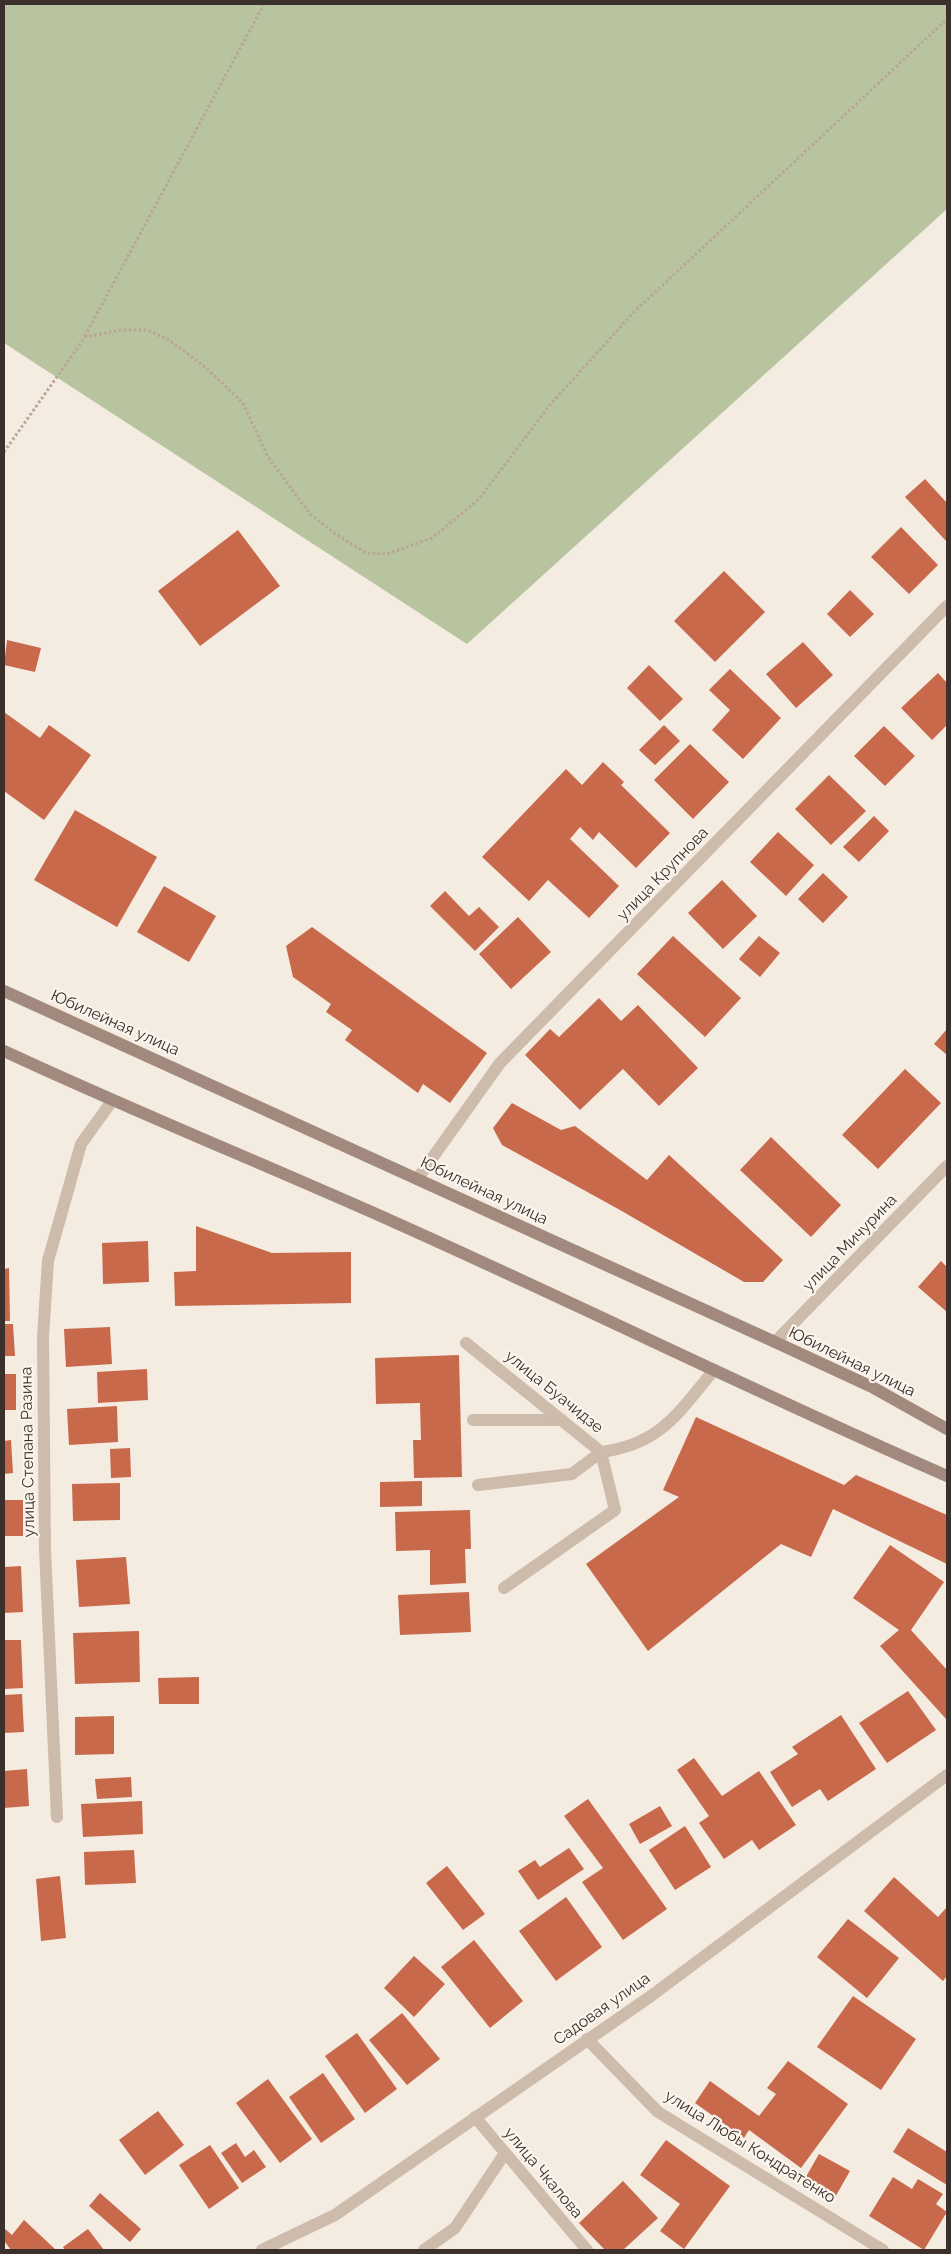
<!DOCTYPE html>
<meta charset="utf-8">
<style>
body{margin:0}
#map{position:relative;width:951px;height:2254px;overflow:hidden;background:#f4ebe1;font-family:Raleway,sans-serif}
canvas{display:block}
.frame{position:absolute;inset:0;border:5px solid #3b302b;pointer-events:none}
</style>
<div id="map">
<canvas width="951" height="2254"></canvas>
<div class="frame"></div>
</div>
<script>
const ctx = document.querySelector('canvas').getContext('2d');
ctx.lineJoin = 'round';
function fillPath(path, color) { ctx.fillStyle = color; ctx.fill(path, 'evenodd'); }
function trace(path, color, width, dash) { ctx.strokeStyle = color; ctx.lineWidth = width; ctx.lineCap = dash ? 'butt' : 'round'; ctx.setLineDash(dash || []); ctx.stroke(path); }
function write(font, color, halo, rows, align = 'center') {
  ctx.font = font + ' Raleway,sans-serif'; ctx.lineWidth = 4.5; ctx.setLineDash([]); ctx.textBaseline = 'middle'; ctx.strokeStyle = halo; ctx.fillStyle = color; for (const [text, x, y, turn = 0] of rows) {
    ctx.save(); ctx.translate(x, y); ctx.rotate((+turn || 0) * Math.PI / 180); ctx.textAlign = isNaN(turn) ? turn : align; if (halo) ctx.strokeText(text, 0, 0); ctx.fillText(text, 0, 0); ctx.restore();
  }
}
fillPath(new Path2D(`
 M4,4h943v205l-480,435 -463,-301z`), '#b8c4a0');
fillPath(new Path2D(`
 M925,479l22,24v39l-42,-45z
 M901,527l37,38 -29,29 -38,-37z
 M238,530l42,56 -80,60 -42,-55z
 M724,571l41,41 -50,50 -41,-41z
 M850,590l24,24 -24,23 -23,-23z
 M7,640l34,8 -6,24 -31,-7z
 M803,642l30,33 -37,33 -30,-34z
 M649,665l34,34 -23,22 -33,-33z
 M730,669l51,49 -38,41 -31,-29 18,-20 -21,-20z
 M938,673l9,10v42l-15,15 -31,-32z
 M4,712l36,26 9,-13 42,30 -47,65 -40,-29z
 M664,725l16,16 -25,24 -16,-15z
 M884,726l31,30 -30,30 -31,-30z
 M690,744l39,38 -36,37 -39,-39z
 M603,762l21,20 -3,3 49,48 -34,35 -37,-36 -6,8 -13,-13 -10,12 49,47 -30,32 -41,-38 -19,21 -47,-44 84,-88 16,16z
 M829,775l37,36 -35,34 -36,-36z
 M75,810l82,47 -40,70 -83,-47z
 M874,816l15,15 -30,31 -16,-15z
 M778,832l36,33 -28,31 -36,-34z
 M823,873l25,24 -25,26 -25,-24z
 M722,880l35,36 -34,33 -35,-36z
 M164,886l52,30 -27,46 -52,-30z
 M445,891l24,25 10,-9 20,20 -24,24 -45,-45z
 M518,917l33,35 -40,37 -32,-35z
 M312,927l175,126 -37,50 -27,-19 -5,9 -73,-53 7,-10 -26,-18 5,-8 -38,-27 -7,-31z
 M673,936l68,62 -36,39 -68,-63z
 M759,936l21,17 -20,24 -21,-18z
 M599,998l22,23 17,-16 60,63 -39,38 -36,-37 -43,41 -55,-55 25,-26 9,8z
 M947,1029v26l-13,-11z
 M905,1069l36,34 -63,66 -36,-34z
 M512,1103l49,27 14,-4 72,54 22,-25 114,105 -20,22h-19l-124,-72 -118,-65 -9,-17z
 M771,1137l70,68 -30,32 -71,-67z
 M196,1226l76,27 79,-1v51l-176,3 -1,-34 22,-1z
 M148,1241l1,41 -46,2 -1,-41z
 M941,1261l6,6v45l-29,-25z
 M9,1268l1,53h-6v-52z
 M4,1324h9l2,32h-11z
 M110,1327l2,37 -46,3 -2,-38z
 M459,1355l3,122 -48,1 -1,-38h8l-1,-37 -44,1 -1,-46z
 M147,1369l1,31 -50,3 -1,-31z
 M4,1374h12v36h-12z
 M117,1406l1,36 -49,3 -2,-36z
 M696,1417l148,68 12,-10 91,40v49l-114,-55 -22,48 -30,-13 -133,107 -62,-87 93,-67 -16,-7z
 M11,1440l2,33 -9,1v-33z
 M130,1448l1,29 -20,1 -1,-29z
 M422,1481v25l-42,1v-25z
 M120,1483v37l-47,1 -1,-37z
 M4,1500h19v36h-19z
 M470,1510l1,39h-6l1,34 -36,2v-35l-34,1 -1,-39z
 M890,1545l54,37 -33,48 36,40v50l-67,-74 19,-16 -46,-32z
 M126,1557l4,47 -51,3 -3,-47z
 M21,1566l2,46 -19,1v-46z
 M469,1592l2,40 -71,3 -2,-40z
 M139,1631l1,51 -65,2 -2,-51z
 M4,1640h17l2,48 -19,1z
 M199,1677v27h-40l-1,-26z
 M908,1691l28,39 -49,33 -28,-40z
 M22,1694l2,38 -20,1v-38z
 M841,1715l35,54 -48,32 -8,-12 -28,18 -22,-35 28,-18 -6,-7z
 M114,1716v38l-39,1v-38z
 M694,1758l28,38 37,-25 37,54 -37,25 -7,-10 -28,19 -25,-36 10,-7 -32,-46z
 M27,1769l2,37 -25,2v-37z
 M131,1777l1,20 -35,2 -2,-20z
 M588,1799l79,110 -44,31 -41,-58 21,-14 -39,-52z
 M142,1801l1,33 -60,3 -2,-33z
 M660,1806l12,20 -32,18 -11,-20z
 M685,1826l26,41 -36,23 -26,-40z
 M569,1848l15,21 -46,31 -20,-29 17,-11 5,7z
 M134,1850l2,33 -51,2 -1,-33z
 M447,1866l38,48 -22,16 -37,-47z
 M60,1876l6,62 -25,3 -5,-62z
 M894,1877l44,40 9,-10v69l-4,5 -79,-70z
 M566,1897l36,50 -46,34 -37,-50z
 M848,1919l51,39 -32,40 -50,-41z
 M474,1940l49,61 -33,27 -49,-61z
 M414,1956l31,28 -31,33 -30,-29z
 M853,1996l63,43 -35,51 -64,-43z
 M402,2013l38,46 -33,26 -38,-45z
 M357,2033l40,56 -32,24 -40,-57z
 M788,2061l60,43 -47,64 -52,-38 -5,8 -49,-35 15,-22 49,35 17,-22 -9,-6z
 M323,2073l32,46 -34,24 -32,-46z
 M268,2079l44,60 -32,24 -44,-60z
 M158,2111l26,34 -39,30 -26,-35z
 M908,2128l39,24v33l-54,-33z
 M666,2140l64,46 -46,63 -24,-18 20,-27 -40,-29z
 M236,2143l9,14 9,-7 12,17 -24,16 -21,-30z
 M210,2145l29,43 -30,21 -30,-44z
 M819,2154l31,17 -16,28 -31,-17z
 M893,2177l19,12 6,-10 25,15 -7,10 11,8 -23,38 -55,-34z
 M623,2181l35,37 -35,32h-18l-26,-27z
 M100,2193l41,36 -11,13 -41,-36z
 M24,2220l32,30h-45l-6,-8 -1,2v-16l8,7z
 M88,2229l16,21h-39l-2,-3z`), '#c8694b');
trace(new Path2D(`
 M85,336l179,-332
 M4,452l81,-115 36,-7h26l22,10 36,27 38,36 25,54 42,57 24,19 32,20 21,1 45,-16 47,-39 70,-93 86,-95 312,-292`), '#b9a596', 3, [2.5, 2.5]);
trace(new Path2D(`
 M473,1420h89
 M478,1485l94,-11 29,-22 14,58 -111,78
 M424,2250l31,-22 50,-75`), '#cdbbac', 12);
trace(new Path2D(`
 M418,1178l82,-115 447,-457
 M775,1342l172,-176
 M466,1343l135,109c60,-8 77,-39 113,-82
 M57,1817l-12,-268 -2,-213 5,-75 33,-117 31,-43
 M587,2039l71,73 225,138
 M475,2117l112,133
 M262,2250l73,-35 316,-219 296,-221`), '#cdbbac', 12);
trace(new Path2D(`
 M4,991l771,351 97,45 75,42
 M4,1051c129,60 260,113 390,171 186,83 367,173 553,254`), '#a18a7d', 12);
write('16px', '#3b302b', '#fbf5ee', [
 ["улица Крупнова",663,874,-46],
 ["Юбилейная улица",115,1023,24],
 ["Юбилейная улица",484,1191,25],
 ["улица Мичурина",850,1243,-46],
 ["Юбилейная улица",852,1362,26],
 ["улица Буачидзе",554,1392,39],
 ["улица Степана Разина",28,1452,-91],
 ["Садовая улица",602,2009,-35],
 ["улица Любы Кондратенко",750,2147,32],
 ["улица Чкалова",543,2173,50]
]);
</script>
